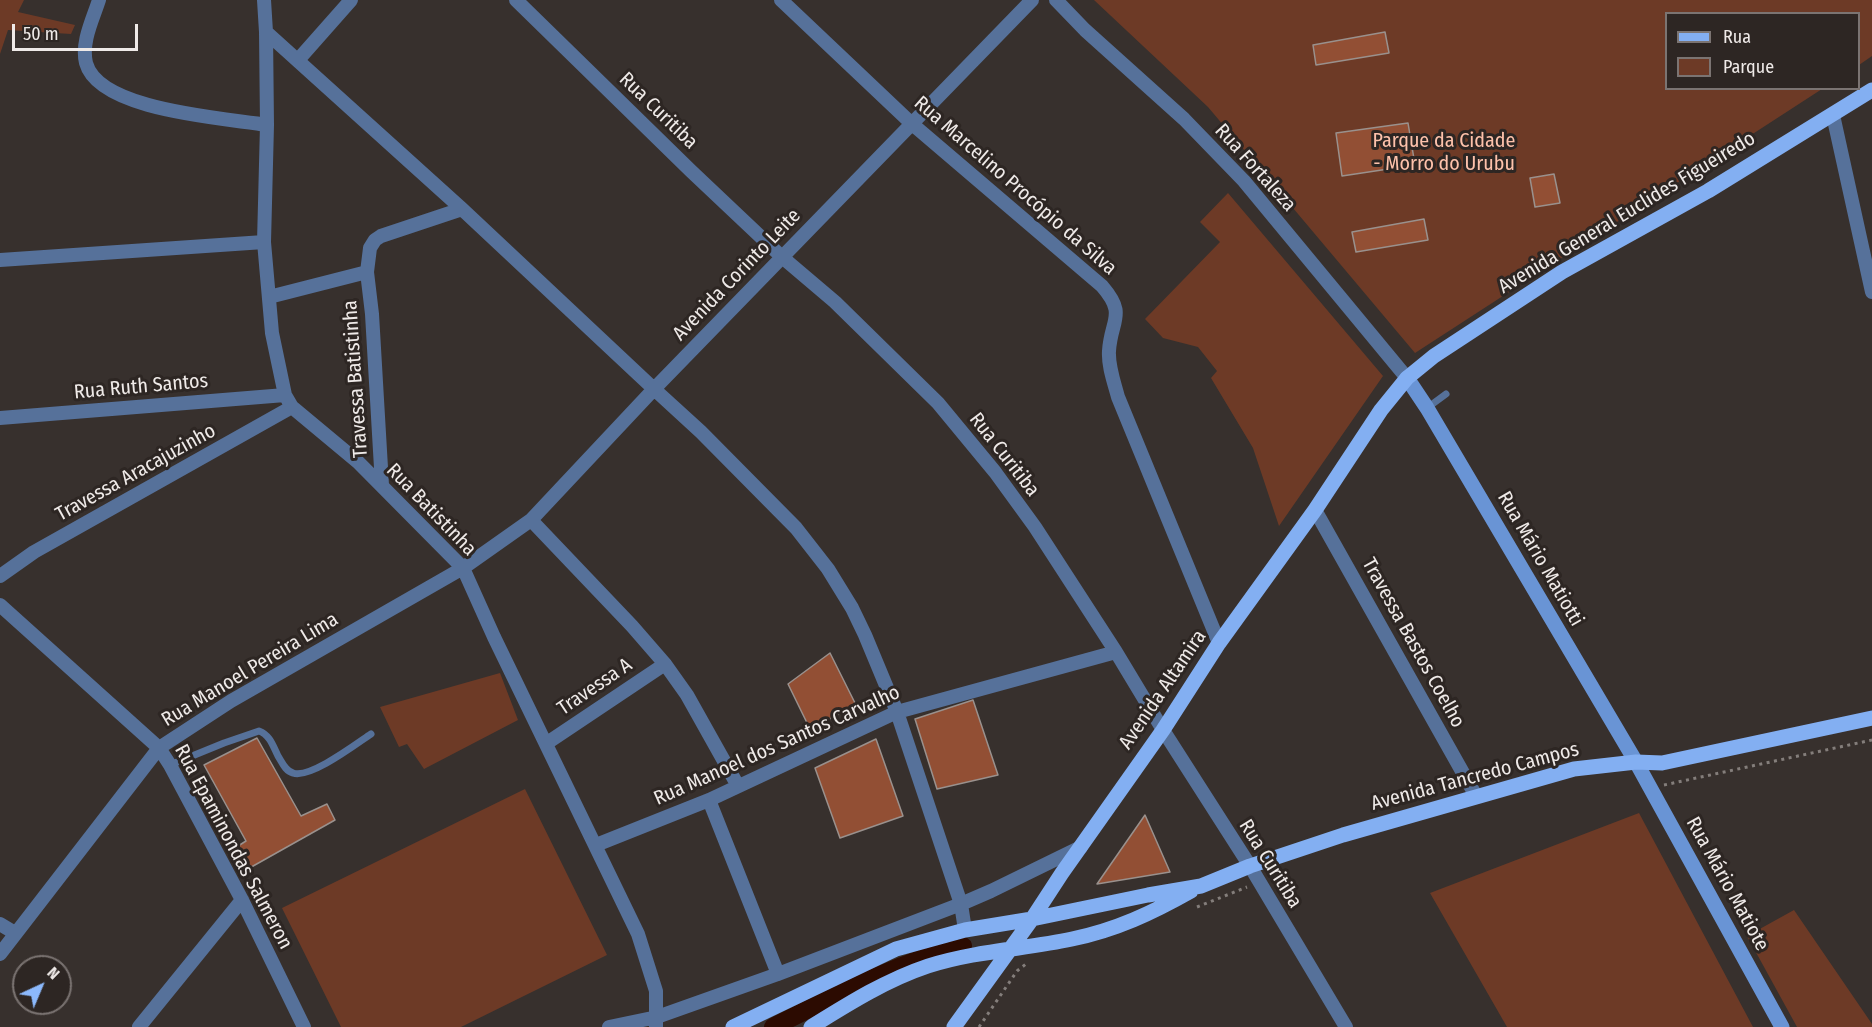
<!DOCTYPE html>
<meta charset="utf-8">
<style>
body{margin:0}
#map{position:relative;width:1872px;height:1027px;overflow:hidden;background:#37302d;font-family:"Fira Sans Condensed",sans-serif}
canvas{display:block}
.legend{position:absolute;left:1665px;top:12px;width:195px;height:78px;box-sizing:border-box;background:#2d2623;border:2px solid #7b7472;margin:0;padding:8px 10px;list-style:none;font-size:18px;color:#efeae8}
.legend li{display:flex;align-items:center;gap:12px;height:30px}
.legend b{width:30px;border:2px solid #7b7472}
.north{position:absolute;left:12px;top:955px;width:60px;height:60px;box-sizing:border-box;background:#2d2623;border:2px solid #7b7472;border-radius:50%;rotate:44deg;font-size:16px;font-weight:700;line-height:24px;text-align:center;color:#efeae8}
.north::after{content:'';display:block;margin:auto;width:21px;height:27px;background:#8cb9fc;clip-path:polygon(50% 0,100% 100%,50% 72%,0 100%)}
.scale{position:absolute;left:12px;top:24px;width:126px;height:27px;box-sizing:border-box;border:3px solid #efeae8;border-top:0;padding-left:8px;font-size:18px;line-height:21px;white-space:nowrap;color:#efeae8;-webkit-text-stroke:4px #2d2623;paint-order:stroke}
</style>
<div id="map">
<canvas width="1872" height="1027"></canvas>
<ul class="legend">
<li><b style="height:8px;background:#83aff2"></b>Rua</li>
<li><b style="height:16px;background:#6d3a26"></b>Parque</li>
</ul>
<div class="north">N</div>
<div class="scale">50 m</div>
</div>
<script>
const ctx = document.querySelector('canvas').getContext('2d');
ctx.lineJoin = 'round';
function fillPath(path, color) { ctx.fillStyle = color; ctx.fill(path, 'evenodd'); }
function trace(path, color, width, dash) { ctx.strokeStyle = color; ctx.lineWidth = width; ctx.lineCap = dash ? 'butt' : 'round'; ctx.setLineDash(dash || []); ctx.stroke(path); }
function write(font, color, halo, rows, align = 'center') {
  ctx.font = font + ' "Fira Sans Condensed",sans-serif'; ctx.lineWidth = 6; ctx.setLineDash([]); ctx.textBaseline = 'middle'; ctx.strokeStyle = halo; ctx.fillStyle = color; for (const [text, x, y, turn = 0] of rows) {
    ctx.save(); ctx.translate(x, y); ctx.rotate((+turn || 0) * Math.PI / 180); ctx.textAlign = isNaN(turn) ? turn : align; if (halo) ctx.strokeText(text, 0, 0); ctx.fillText(text, 0, 0); ctx.restore();
  }
}
fillPath(new Path2D(`
 M0,0h24l-6,12 57,13 -4,9 -63,-4 -8,24z
 M1094,0h778v56l-13,9 -1,-51h-192v74l156,1 -407,264 -207,-246z
 M1228,193l155,183 -104,150 -26,-78 -42,-70 6,-7 -19,-24 -35,-9 -18,-19 75,-77 -20,-20z
 M500,673l18,47 -94,49 -17,-25 -8,3 -19,-40z
 M525,789l82,166 -146,72h-120l-59,-119z
 M1639,813l114,214h-246l-77,-134z
 M1794,910l78,114v3h-75l-50,-91z`), '#6d3a26');
trace(new Path2D(`
 M773,1027c62,-31 123,-64 190,-81`), '#2c0b01', 18);
const building = new Path2D(`
 M1385,32l4,21 -73,12 -3,-20z
 M1408,123l7,42 -73,11 -6,-43z
 M1554,174l6,29 -25,4 -5,-29z
 M1424,219l4,21 -72,12 -4,-20z
 M830,653l26,52 -46,24 -22,-45z
 M973,700l25,75 -61,14 -22,-70z
 M257,738l44,78 26,-12 8,16 -89,50 -11,-22 11,-7 -42,-76z
 M876,739l27,77 -63,22 -25,-70z
 M1145,815l25,57 -73,12z`);
fillPath(building, '#924f34');
trace(building, '#9a918d', 1.5);
trace(new Path2D(`
 M1664,785l208,-45
 M1197,907l50,-20
 M979,1027l38,-56 9,-7`), '#847e7b', 3, [3, 4.5]);
trace(new Path2D(`
 M1427,408l19,-14
 M170,765l54,-22 35,-12c11,4 14,15 19,25 4,6 7,15 15,17 17,6 63,-29 78,-39`), '#56719a', 7);
trace(new Path2D(`
 M99,0c-6,19 -18,42 -13,63 13,48 139,55 181,62
 M264,0l2,32 1,93 -3,117 8,91 13,62 7,12 66,55 105,106 31,69 144,297 18,57v36
 M516,0l175,171 91,86 53,45 103,101 57,69 40,55 81,125 47,78 87,136 96,161
 M781,0l130,123 191,163c25,29 9,33 7,65 -1,15 5,31 9,46l101,246
 M1056,0l29,30 99,89 60,62 163,197
 M266,32l196,177 192,180 47,43 95,96 32,41 24,39 13,27 32,77 64,192 4,26
 M298,60l53,-60
 M1833,115l39,177
 M0,260l264,-18
 M269,297l98,-25
 M0,418l285,-23
 M382,485l-10,-171 -5,-42 3,-24 5,-8 6,-4 81,-27
 M1315,510l161,286
 M531,520l101,106 33,38 22,31 51,91
 M0,576l34,-24 258,-145
 M0,605l159,143 11,17 72,135 62,127
 M547,743l118,-79
 M709,800l69,174
 M596,845l113,-45 188,-88 219,-60
 M0,924l15,9
 M0,954l159,-206 72,-47 232,-133 68,-48 123,-131 378,-389
 M139,1027l103,-127
 M609,1027l48,-10 121,-43 183,-70 30,-13 90,-44`), '#56719a', 14);
trace(new Path2D(`
 M1407,378l20,30 209,354 146,265`), '#6994d5', 15);
trace(new Path2D(`
 M733,1027l163,-78 69,-19 67,-11 116,-24 53,-9 49,-20 93,-31 231,-66 62,-7 26,1 210,-45
 M811,1027c37,-23 75,-47 117,-61 47,-15 97,-17 144,-27 44,-9 80,-26 119,-48
 M954,1027l78,-108 30,-46 101,-143 56,-87 96,-133 66,-100 26,-32 27,-22 128,-84 146,-81 164,-101`), '#83aff2', 15);
write('20px', '#efeae8', '#2d2623', [
 ["Rua Curitiba",658,111,44],
 ["Rua Fortaleza",1255,168,48],
 ["Rua Marcelino Procópio da Silva",1015,186,41],
 ["Avenida General Euclides Figueiredo",1627,213,-31],
 ["Avenida Corinto Leite",737,275,-46],
 ["Travessa Batistinha",356,379,-94],
 ["Rua Ruth Santos",141,387,-5],
 ["Rua Curitiba",1004,455,52],
 ["Travessa Aracajuzinho",136,473,-29],
 ["Rua Batistinha",431,510,46],
 ["Rua Mário Matiotti",1540,559,60],
 ["Travessa Bastos Coelho",1413,643,61],
 ["Rua Manoel Pereira Lima",250,670,-31],
 ["Travessa A",595,687,-34],
 ["Avenida Altamira",1163,690,-56],
 ["Rua Manoel dos Santos Carvalho",777,746,-24],
 ["Avenida Tancredo Campos",1475,777,-15],
 ["Rua Epaminondas Salmeron",233,847,62],
 ["Rua Curitiba",1270,864,58],
 ["Rua Mário Matiote",1727,884,61]
]);
write('20px', '#fec2ab', '#2d2623', [
 ["Parque da Cidade",1444,141],
 ["- Morro do Urubu",1444,164]
]);
</script>
